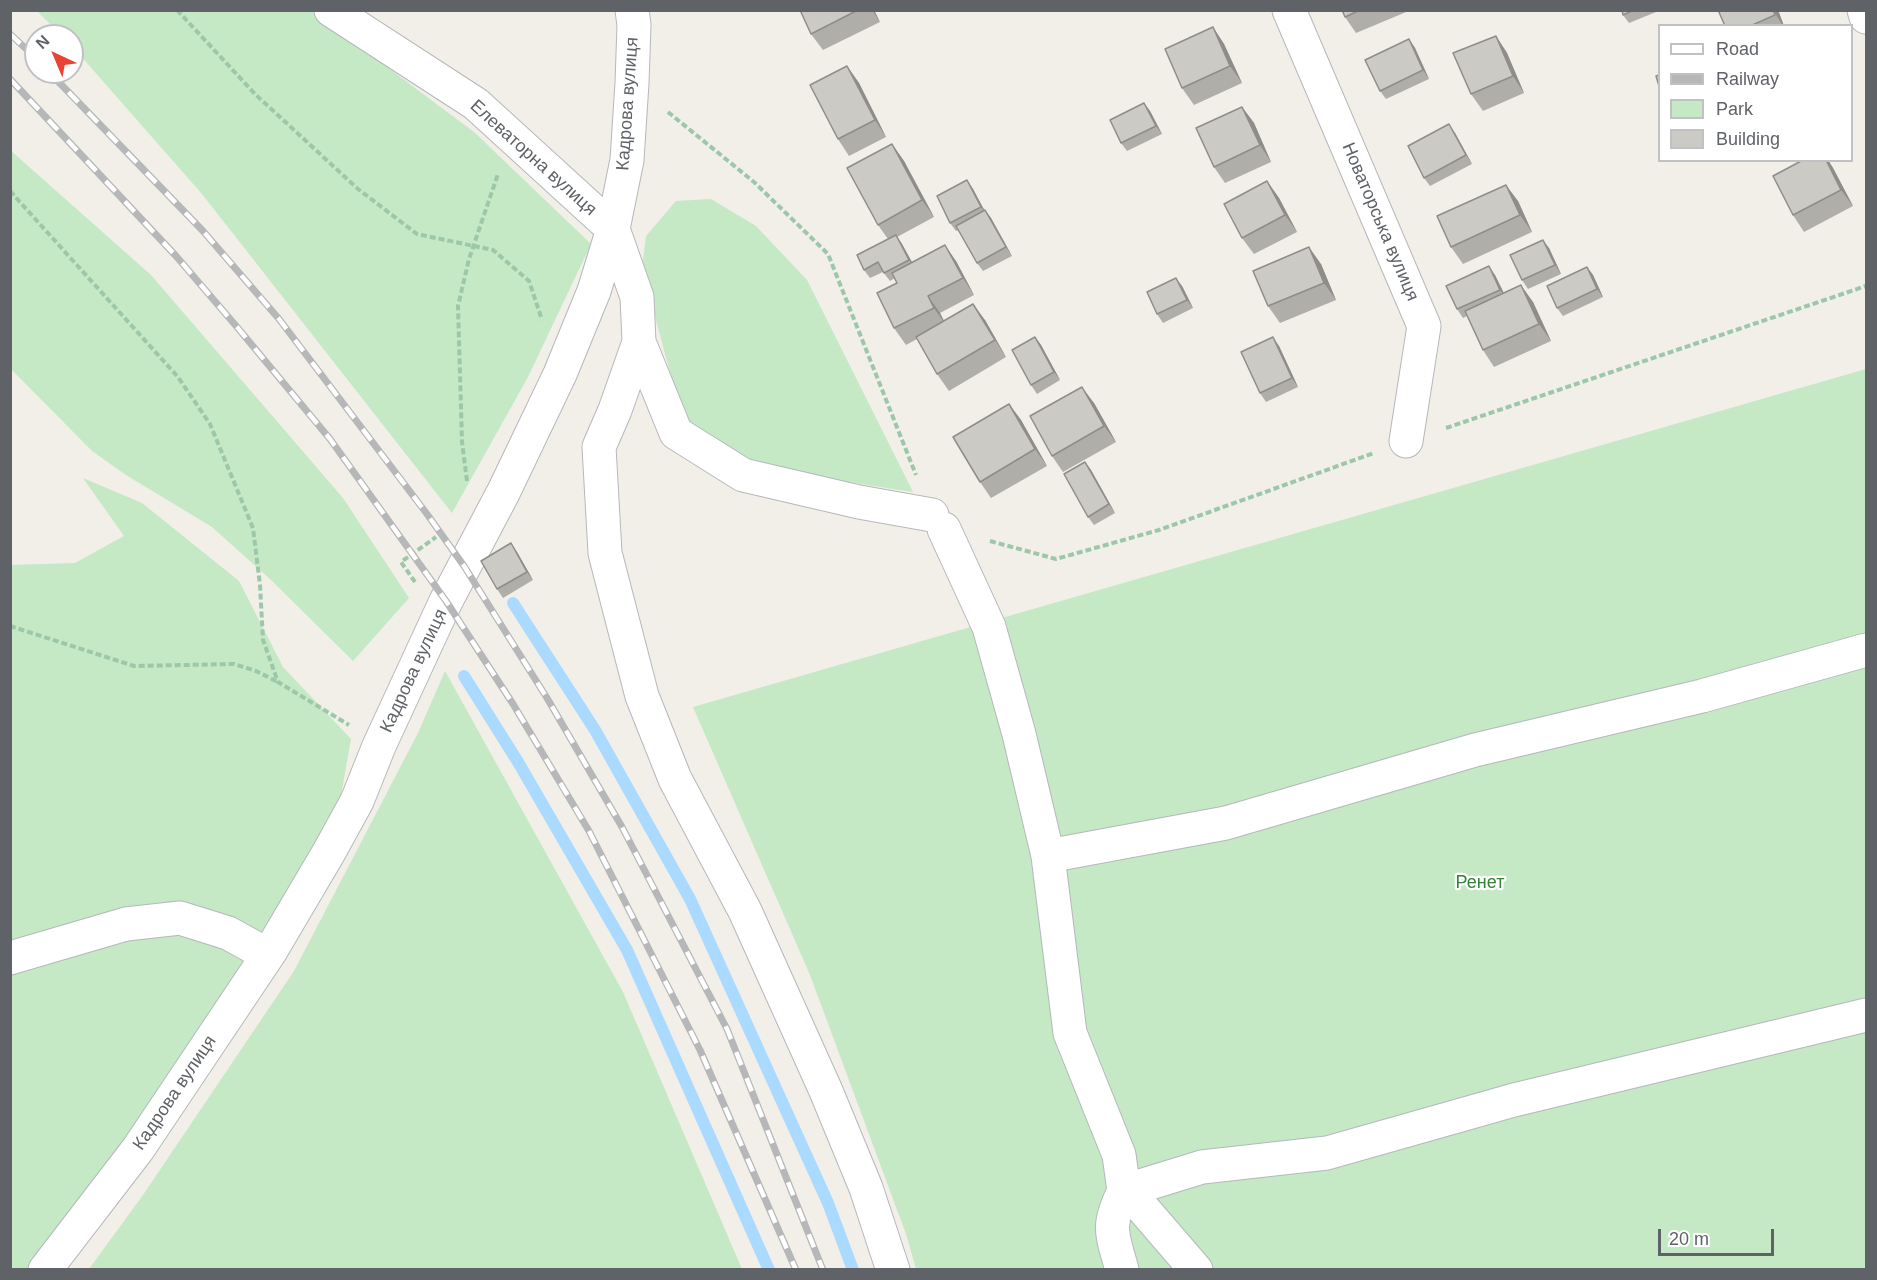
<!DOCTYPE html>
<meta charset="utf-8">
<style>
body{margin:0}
#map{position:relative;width:1877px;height:1280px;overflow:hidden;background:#f1efe8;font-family:Helvetica,sans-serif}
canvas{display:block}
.frame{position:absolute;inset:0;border:12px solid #5f6368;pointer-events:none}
.legend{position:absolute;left:1658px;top:24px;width:195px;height:138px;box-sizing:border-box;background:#fff;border:2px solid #bfc1c3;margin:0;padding:8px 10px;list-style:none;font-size:18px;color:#5f6368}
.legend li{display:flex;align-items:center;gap:12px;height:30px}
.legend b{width:30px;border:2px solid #bfc1c3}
.north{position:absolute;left:24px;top:24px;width:60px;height:60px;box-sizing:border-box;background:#fff;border:2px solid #bfc1c3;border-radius:50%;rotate:316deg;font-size:16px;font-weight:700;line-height:24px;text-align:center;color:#5f6368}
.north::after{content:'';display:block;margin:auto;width:21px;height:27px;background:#ea4335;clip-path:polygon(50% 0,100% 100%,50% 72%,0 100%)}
.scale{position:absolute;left:1658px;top:1229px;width:116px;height:27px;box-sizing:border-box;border:3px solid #5f6368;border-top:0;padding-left:8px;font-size:18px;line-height:21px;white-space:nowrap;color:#5f6368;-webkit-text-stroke:4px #fff;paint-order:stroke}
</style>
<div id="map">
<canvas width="1877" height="1280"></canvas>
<div class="frame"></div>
<ul class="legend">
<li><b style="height:8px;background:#fff"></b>Road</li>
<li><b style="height:8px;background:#b6b7b8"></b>Railway</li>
<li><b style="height:16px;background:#c5e8c5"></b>Park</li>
<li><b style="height:16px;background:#cccac5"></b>Building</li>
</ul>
<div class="north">N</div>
<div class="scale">20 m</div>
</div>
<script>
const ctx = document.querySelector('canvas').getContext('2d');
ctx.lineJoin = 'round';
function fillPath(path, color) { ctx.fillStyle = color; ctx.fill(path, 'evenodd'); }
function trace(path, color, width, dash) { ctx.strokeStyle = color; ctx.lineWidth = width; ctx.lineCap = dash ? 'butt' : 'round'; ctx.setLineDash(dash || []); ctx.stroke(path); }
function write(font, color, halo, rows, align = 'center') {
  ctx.font = font + ' Helvetica,sans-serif'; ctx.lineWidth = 4.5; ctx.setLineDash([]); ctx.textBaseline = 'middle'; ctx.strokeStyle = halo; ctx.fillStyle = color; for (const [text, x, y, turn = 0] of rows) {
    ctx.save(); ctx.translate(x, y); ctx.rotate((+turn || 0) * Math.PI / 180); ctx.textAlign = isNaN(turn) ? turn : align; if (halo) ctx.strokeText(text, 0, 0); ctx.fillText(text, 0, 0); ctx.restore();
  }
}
fillPath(new Path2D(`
 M37,11h275l162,121 117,112 -63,133 -76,136 -250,-319 -130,-148v-10h-10z
 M10,150l141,125 192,223 66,100 -56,63 -82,-81 -59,-53 -86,-52 -34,-24 -81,-82z
 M711,199l45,27 51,54 106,212 -117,-18 -61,-17 -52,-36 -41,-153 4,-32 30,-35z
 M1866,369v900h-950l-10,-35 -96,-259 -117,-268z
 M83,478l59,25 97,78 44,86 68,72 -11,62 -83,148 -223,321 -24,-1v-704l65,-2 49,-27z
 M445,671l178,321 119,277h-653l54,-74 151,-224 124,-238z`), '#c5e8c5');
trace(new Path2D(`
 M513,603l82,127 95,169 138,304 25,67
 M464,676l54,86 109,188 142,320`), '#aadaff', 12);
const minor = new Path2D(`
 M331,10l145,94 137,125 24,68 2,45 -24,68 -16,37 6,106 37,143 33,83 70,132 81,180 40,97 27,82
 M1289,10l135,316 -18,115
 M1864,10l2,7
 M639,342l37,91 67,42 116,27 73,13
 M944,529l45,98 30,107 29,122 22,177 49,122 5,36 16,14 56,65
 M1048,856l178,-33 249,-73 227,-54 164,-46
 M10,958l116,-34 54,-6 48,15 29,16 13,3
 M45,1270l93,-121 132,-197 59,-100 28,-51 22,-55 67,-145 58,-110 56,-117 34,-83 19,-62 14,-69 5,-77 2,-58 -2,-15
 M1122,1270c-10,-37 -16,-43 2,-79l78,-24 125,-14 187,-53 352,-85`);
trace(minor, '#b5b8bc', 35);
trace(new Path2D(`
 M177,10l78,84 103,95 59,45 76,16 36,31 13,39
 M668,112l86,70 74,72 88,221
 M10,191l168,186 32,47 43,104 7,57 3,55 15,42 71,43
 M1446,428l420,-142
 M467,481l-5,-39 -4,-136 11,-47 29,-85
 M990,541l66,18 103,-29 215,-77
 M415,582l-14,-20 35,-25
 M10,626l124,40 100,-2 22,7 22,11`), '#9cc7a9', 4, [6, 3]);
trace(minor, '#fff', 33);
const rail = new Path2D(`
 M10,34l26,24
 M49,72l154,159 76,88 148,195 37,52 83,132 75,129 105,202 96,241
 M10,79l166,177 61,71 93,112 116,162 67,103 76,127 111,219 96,220`);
trace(rail, '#b6b7b8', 7);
trace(rail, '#fff', 4.5, [14]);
fillPath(new Path2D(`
 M800,10h74l6,12 -57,28 -12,-16z
 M1342,10h69l-55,23 -11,-16z
 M1622,10h39l-32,13 -6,-8z
 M1778,10l6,16h-59z
 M1213,27l11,17 18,39 -48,22 -12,-17z
 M1496,36l11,17 17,40 -41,18 -12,-17z
 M1409,39l6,9 14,31 -43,20 -6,-8z
 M847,66l12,17 27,54 -37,19 -11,-17z
 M1144,103l6,8 12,23 -35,17 -6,-8z
 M1242,107l12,16 17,39 -46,21 -11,-16z
 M1455,133l17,31 -42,22 -6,-8z
 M892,144l12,17 30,56 -37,20 5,7 10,18 44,-1 18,34 -34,18 4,8 41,-1 21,37 -57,34 -12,-17 -20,-35 -11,6 -12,-17 3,-45 -2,-5 -5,3 -7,-9 -13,6 -6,-8 24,-31 -10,-14z
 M1803,160h25l5,8 20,38 -49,26 -11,-17z
 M967,180l6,9 11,21h1l6,8 21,38 -29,15 -6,-8 -18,-33 -3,1 -6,-8z
 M1267,181l12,17 18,34 -43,22 -12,-16z
 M1518,201l14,31 -69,32 -12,-17z
 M1549,248l12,26 -33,15 -6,-9z
 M1321,264l15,36 -56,23 -12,-17z
 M1587,267l6,8 10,22 -40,19 -6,-8z
 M1495,275l9,18 29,9 18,39 -57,26 -11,-17 -16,-34 -4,2 -6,-9z
 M1182,286l11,22 -30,15 -6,-9z
 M1035,337l6,8 19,35 -23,14 -6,-9z
 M1279,346l19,41 -32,15 -6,-9z
 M1094,403l22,39 -53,30 -11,-16z
 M1009,404l12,16 26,46 -56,32 -11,-16z
 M1085,462l6,8 24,43 -21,12 -6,-8z
 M517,552l16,28 -30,18 -6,-9z`), '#afaea9');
fillPath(new Path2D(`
 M872,10h2l6,12z
 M1773,10h5l6,16h-1z
 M1213,27l11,17 18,39 -12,-17z
 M1496,36l11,17 17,40 -11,-17z
 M1409,39l6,9 14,31 -6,-9z
 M847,66l12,17 27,54 -11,-17z
 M1144,103l6,8 12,23 -6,-8z
 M1242,107l12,16 17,39 -11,-17z
 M1449,124l6,9 17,31 -6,-9z
 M892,144l12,17 30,56 -12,-17z
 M1826,160h2l5,8 20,38 -12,-16z
 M967,180l6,9 14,26 -6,-8z
 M1267,181l12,17 18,34 -12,-17z
 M1506,185l12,16 14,31 -12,-17z
 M985,210l6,8 21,38 -6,-9z
 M896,235l6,9 13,24 -6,-8z
 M1543,240l6,8 12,26 -6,-9z
 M945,245l11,16 18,34 -11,-17z
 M1309,247l12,17 15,36 -12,-17z
 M1489,266l6,9 11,23 -6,-8z
 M1587,267l6,8 10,22 -6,-8z
 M1176,278l6,8 11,22 -6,-8z
 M1521,285l12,17 18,39 -12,-17z
 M928,296l12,17 6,12 -12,-17z
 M973,304l12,16 21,37 -11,-17z
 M1035,337l6,8 19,35 -6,-8z
 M1273,337l6,9 19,41 -6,-9z
 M1082,387l12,16 22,39 -12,-16z
 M1009,404l12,16 26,46 -12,-17z
 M1085,462l6,8 24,43 -6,-9z
 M511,543l6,9 16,28 -6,-8z`), '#8f8d8a');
const building = new Path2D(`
 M800,10h58l-47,24z
 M1342,10h18l-15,7z
 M1622,10h12l-11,5z
 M1718,10h55l2,5 -25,11h-25z
 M1213,27l17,39 -48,22 -17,-39z
 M1496,36l17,40 -42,18 -18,-41z
 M1409,39l14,31 -43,21 -15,-31z
 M847,66l28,54 -37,19 -28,-54z
 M1659,75v11l-3,-10z
 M1144,103l12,23 -35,17 -11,-23z
 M1242,107l18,38 -46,22 -18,-39z
 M1449,124l17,31 -42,23 -16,-32z
 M892,144l30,56 -44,25 -31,-57z
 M1803,160h23l15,30 -48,25 -20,-39z
 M967,180l14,27 -31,16 -13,-27z
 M1267,181l18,34 -43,23 -18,-34z
 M1506,185l14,30 -69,32 -14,-31z
 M985,210l21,37 -29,16 -21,-37z
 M896,235l13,25 -25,13 -6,-11 -14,8 -7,-15z
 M1543,240l12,25 -33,15 -12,-25z
 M945,245l18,33 -35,18 6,12 -40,20 -17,-35 20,-10 -5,-10z
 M1309,247l15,36 -56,23 -15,-35z
 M1489,266l11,24 -43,19 -11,-23z
 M1587,267l10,22 -40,19 -10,-22z
 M1176,278l11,22 -30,14 -10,-22z
 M1521,285l18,39 -56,26 -18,-39z
 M973,304l22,36 -58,34 -21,-37z
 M1035,337l19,35 -23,13 -19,-35z
 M1273,337l19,41 -32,15 -19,-41z
 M1082,387l22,39 -52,30 -22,-40z
 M1009,404l26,45 -55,33 -27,-45z
 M1085,462l24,42 -21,13 -24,-43z
 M511,543l16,29 -30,17 -16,-28z`);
fillPath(building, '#cccac5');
trace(building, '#8f8d8a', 1.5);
write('18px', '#5f6368', '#fff', [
 ["Кадрова вулиця",628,104,-86],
 ["Елеваторна вулиця",533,158,42],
 ["Новаторська вулиця",1380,222,67],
 ["Кадрова вулиця",414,671,-65],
 ["Кадрова вулиця",175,1093,-56]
]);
write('18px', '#348238', '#fff', [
 ["Ренет",1480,883]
]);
</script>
